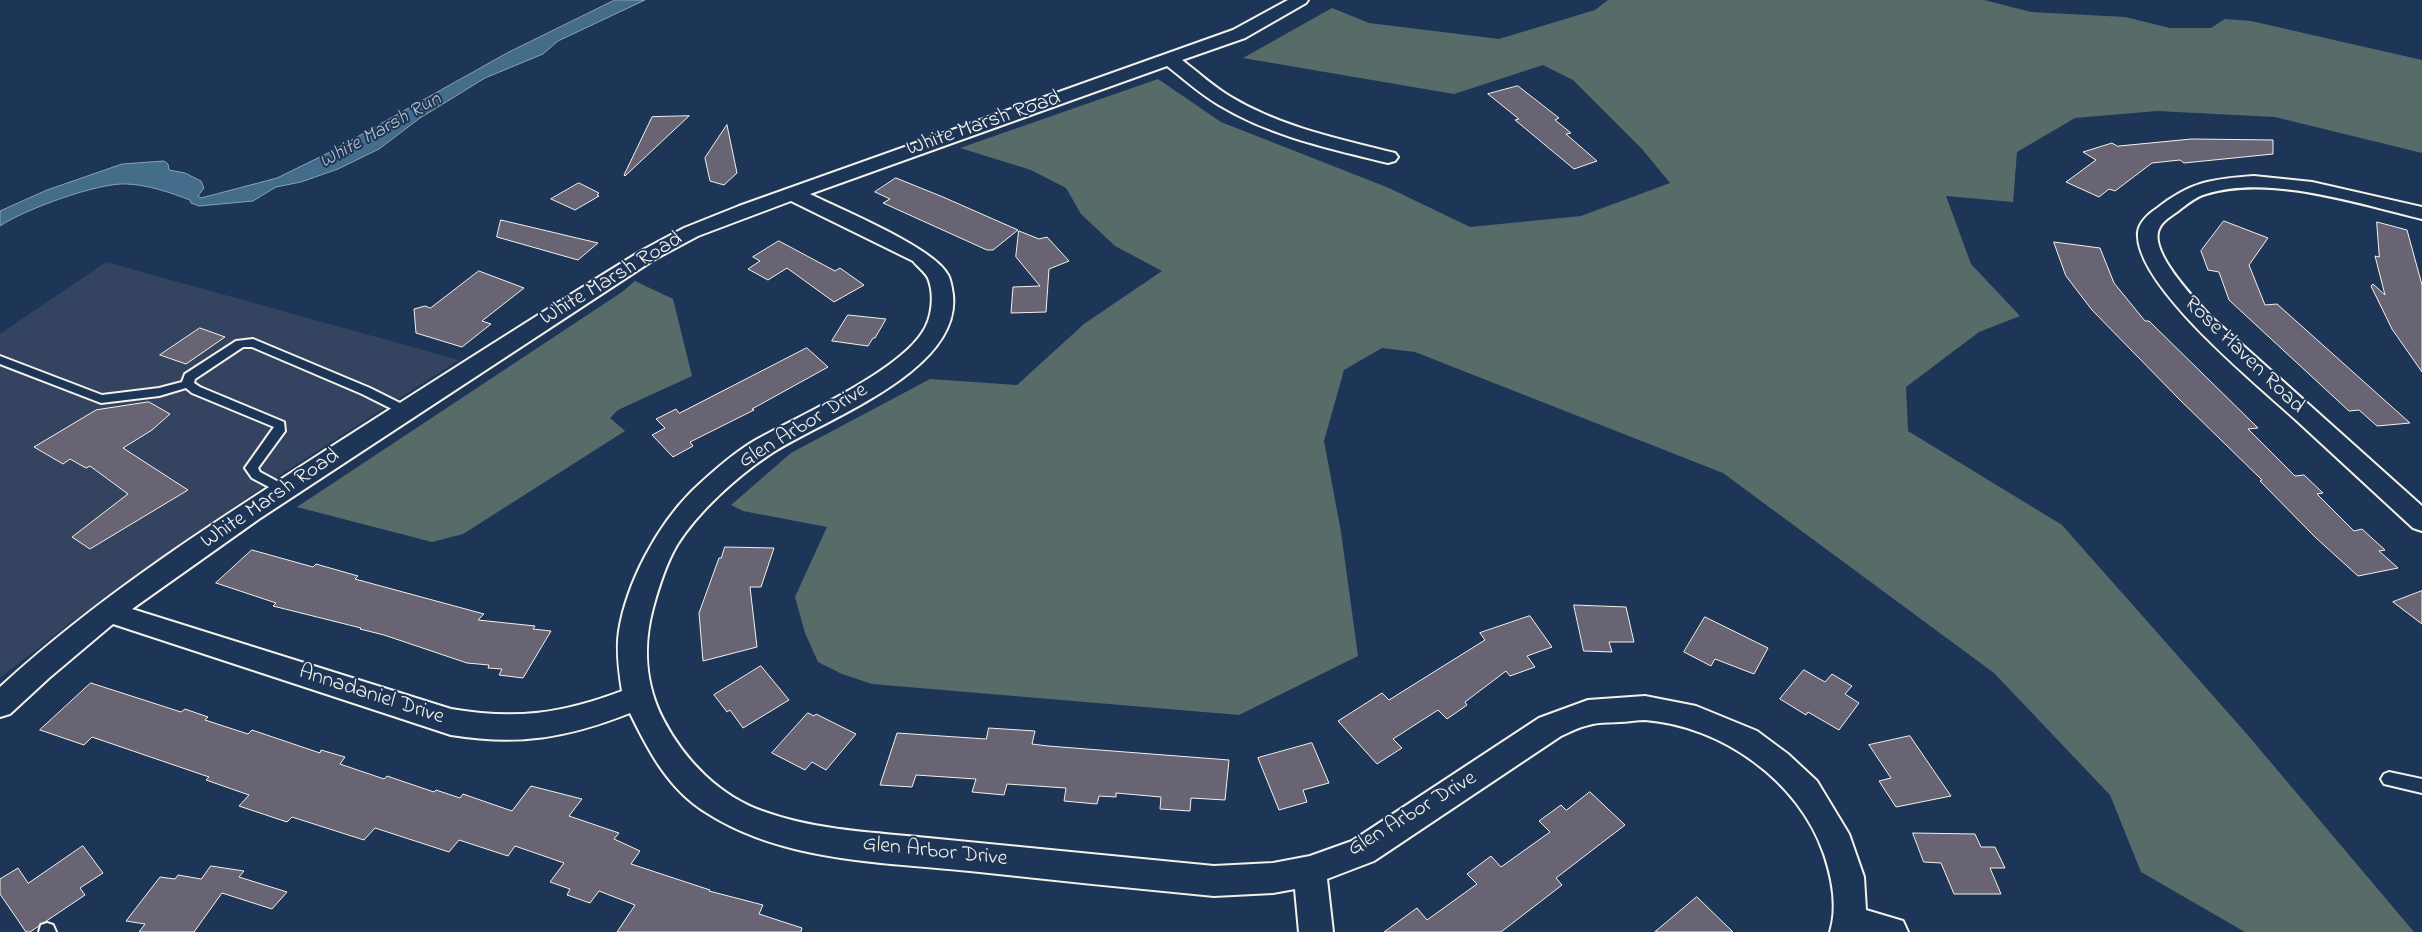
<!DOCTYPE html>
<style>
body{margin:0}
canvas{display:block;background:#1d3557}
</style>
<canvas width="2422" height="932"></canvas>
<script>
const ctx = document.querySelector('canvas').getContext('2d');
ctx.lineJoin = 'round';
function fillPath(path, color) { ctx.fillStyle = color; ctx.fill(path, 'evenodd'); }
function trace(path, color, width, dash) { ctx.strokeStyle = color; ctx.lineWidth = width; ctx.lineCap = dash ? 'butt' : 'round'; ctx.setLineDash(dash || []); ctx.stroke(path); }
function write(font, color, halo, rows, align = 'center') {
  ctx.font = font + ' "Indie Flower",sans-serif'; ctx.lineWidth = 4; ctx.setLineDash([]); ctx.textBaseline = 'middle'; ctx.strokeStyle = halo; ctx.fillStyle = color; for (const [text, x, y, turn = 0] of rows) {
    ctx.save(); ctx.translate(x, y); ctx.rotate((+turn || 0) * Math.PI / 180); ctx.textAlign = isNaN(turn) ? turn : align; if (halo) ctx.strokeText(text, 0, 0); ctx.fillText(text, 0, 0); ctx.restore();
  }
}
fillPath(new Path2D(`
 M106,262l353,98 -182,117 -207,146 -70,55v-344z`), '#34435f');
fillPath(new Path2D(`
 M1608,0h376l47,12 94,5 45,11h41l14,-9 26,2 171,39v93l-147,-36 -118,-6 -82,7 -58,34 -4,50 -67,-6 25,68 49,52 -41,16 -73,55 2,44 154,94 184,208 168,199h-169l-104,-60 -31,-77 -116,-122 -271,-200 -308,-121 -33,-4 -38,22 -20,71 17,91 17,124 -119,59 -367,-31 -30,-10 -24,-12 -13,-29 -10,-36 32,-70 -84,-16 -12,-6 60,-52 139,-74 87,6 67,-61 78,-53 -47,-25 -34,-32 -15,-26 -35,-18 -71,-22 198,-69 63,43 168,66 81,39 111,-11 89,-33 -28,-34 -69,-69 -30,-15 -89,29 -211,-36 89,-50 37,15 130,16 96,-29z
 M635,281l38,18 19,77 -74,34 -8,8 15,13 -162,103 -31,8 -135,-35 325,-215z`), '#576c68');
const water = new Path2D(`
 M615,0h30l-87,41 -15,13 -58,24 -65,40 -41,31 -41,20 -37,13 -25,5 -23,14 -54,5 -8,-3 -1,-3c-21,-8 -42,-15 -63,-16 -28,-2 -104,26 -127,42v-15l47,-21 75,-26 42,-3 4,3 1,6 16,3 16,8 3,7 -6,8 3,2 76,-20 55,-27 175,-98z`);
fillPath(water, '#436d8a');
trace(water, '#8aa2b0', 1);
const building = new Path2D(`
 M1518,86l41,32 -4,2 16,13 -5,1 31,27 -23,8 -59,-49 4,-1 -31,-25z
 M689,116l-64,60 -1,-1 28,-58z
 M727,125l10,48 -13,12 -14,-4 -5,-23z
 M2192,139l81,1v14l-89,9 -4,-3 -28,3 -37,28 -6,-2 -10,8 -33,-15 30,-22 -13,-8 29,-9 5,3z
 M896,178l47,19 75,33 -25,20h-6l-104,-47 7,-4 -15,-7z
 M579,183l20,10 -2,2 2,1 -24,14 -24,-11z
 M501,220l97,23 -20,17 -81,-23z
 M2224,221l44,17 -19,27 16,40 12,-1 133,119 -33,3 -18,-16 -10,1 -120,-111 -10,-28 -11,-2 -7,-19z
 M2377,222l30,8 15,55v87l-30,-43 -21,-43 2,-2 12,11 -10,-39 4,1z
 M1019,231l20,8 8,-2 22,24 -20,8 -3,43 -35,1 2,-26 27,-1 -24,-29z
 M779,241l56,30 5,-3 24,17 -30,17 -47,-34 -19,12 -20,-11 12,-8 -7,-4z
 M2054,242l46,6 14,35 31,38h4l109,107 -10,1 47,47 9,-1 19,18 -6,1 37,37 8,-2 23,21 -6,1 19,17 -40,8 -43,-39 -55,-56 2,-1 -83,-81 -87,-89 -26,-34z
 M479,271l45,17 -42,33 9,3 -29,23 -46,-14 -2,-24 11,-3 5,2z
 M848,315l38,4 -11,19h-2l-5,8 -36,-5z
 M200,328l25,9 -39,27 -26,-9z
 M807,348l21,19 -76,42 2,1 -64,32 3,4 -20,11 -21,-22 13,-7 -9,-9 20,-10 3,4z
 M149,402l21,12 -18,16 -29,18 65,42 -98,59 -18,-12 56,-43 -38,-28 -4,2 -16,-9 -7,5 -29,-17 62,-37z
 M725,547l49,1 -13,39h-11l7,60 -54,14 -4,-48 20,-55h2z
 M252,550l61,17 3,-3 42,12 -3,3 129,35 -6,6 57,6 -2,3 18,2 -28,47 -24,-3 3,-6 -14,-1 1,-3 -22,-2 -83,-28 -24,-6 1,-1 -88,-22 3,-3 -60,-20z
 M2422,591v33l-29,-22z
 M1574,605l52,2 8,35h-25l3,10 -28,-1z
 M1530,616l22,31 -25,9 8,11 -25,9 -4,-5 -41,31 2,3 -20,14 -9,-9 -45,29 9,9 -25,16 -39,-43 44,-28 7,7 96,-60 -5,-7z
 M1705,617l63,31 -14,26 -39,-15 -4,7 -27,-14z
 M761,666l28,34 -46,28 -13,-18 -3,2 -13,-17z
 M1804,670l21,12 7,-8 20,12 -7,8 14,9 -20,27 -31,-18 -2,3 -26,-16z
 M91,683l90,29 4,-3 23,8 -3,3 43,14 4,-4 68,23 1,-3 24,7 -5,7 44,15 3,-3 47,16 2,-2 24,8 3,-4 49,17 19,-25 51,13 -13,17 50,17 -5,6 26,12 -9,13 79,26 -1,1 54,14 -4,9 43,14 -1,4h-184l18,-27 -36,-14 -9,12 -23,-8 3,-6 -20,-7 14,-19 -49,-17 -7,10 -49,-16 -10,12 -74,-24 -11,12 -72,-23 -5,5 -48,-16 10,-11 -43,-15 3,-3 -117,-40 -8,8 -44,-15z
 M808,713l6,3 2,-2 40,20 -30,36 -14,-8 -7,8 -33,-17z
 M989,728l46,3 -3,13 16,2 181,14 -4,40 -34,-2 -1,13 -30,-2 1,-12 -45,-4v4l-17,-1 -2,8 -33,-3 2,-13 -59,-4 -3,11 -32,-3 4,-13 -60,-4 -4,12 -32,-2 17,-52 89,6z
 M1910,736l41,60 -55,11 -17,-26 12,-3 -22,-33z
 M1312,743l17,40 -26,7 4,12 -28,8 -21,-52z
 M1590,792l35,33 -69,53 6,7 -61,47h-117l33,-24 10,12 50,-36 -10,-10 24,-18 10,11 49,-35 -11,-11 22,-16 5,5z
 M1913,833l62,1 6,13h14l10,21h-15l11,26h-47l-13,-31 -17,-1z
 M83,846l20,27 -23,15 5,7 -55,37h-4l-26,-38v-15l18,-11 10,15z
 M211,866l33,5 -5,6 48,15 -15,17 -50,-16 -28,39h-55l6,-8 -19,-3 34,-44 15,2 3,-4 23,4z
 M1697,897l36,35h-78z`);
fillPath(building, '#686473');
trace(building, '#f4f1e8', 1);
const lane = new Path2D(`
 M253,339l117,49 40,20 2,3 -2,3h-8l-40,-20 -110,-47h-9l-48,32 -1,4 6,4 84,35 1,9 -27,37 2,4 28,15 2,3 -6,5 -32,-17 -7,-10 29,-41 -82,-34 -6,-5 -27,8 -58,7 -101,-39v-8l102,39 57,-7 23,-6 3,-8 51,-33z
 M2389,772l33,7v14l-38,-9 -3,-5 3,-5z
 M47,923l6,2 3,7h-17l2,-7z`);
const street = new Path2D(`
 M1288,0h20l-2,3 -61,35 -63,22c17,13 32,27 49,37 50,30 108,42 164,56l3,4 -3,4 -7,2c-57,-14 -118,-27 -169,-58 -19,-11 -35,-26 -52,-39l-357,128c30,15 125,54 138,81 3,5 4,14 5,20 8,78 -132,125 -184,160 -33,22 -71,57 -92,90 -11,19 -18,41 -24,63 -10,37 -8,76 10,111 21,41 57,78 102,93 52,19 118,21 173,27 92,9 184,18 276,27l59,-3 37,-7 42,-15 187,-123 49,-18 57,-4 51,10 61,25 31,23 29,27 32,53 15,43 2,33 37,11 5,11h-78c8,-25 2,-54 -6,-78 -25,-73 -102,-128 -179,-134 -8,0 -18,2 -26,2 -10,1 -21,0 -30,3 -10,2 -19,7 -28,11l-187,125 -47,18 6,53h-34l-4,-43 -22,4 -59,3c-81,-8 -163,-16 -244,-25 -88,-9 -186,-9 -263,-58 -38,-23 -58,-61 -77,-100 -63,25 -112,33 -179,22l-338,-111 -64,54 -39,36 -10,3v-30c101,-93 216,-166 331,-240 103,-66 206,-132 310,-196l43,-23 55,-22 494,-176zM791,201l122,60c4,5 12,11 15,17 7,17 4,41 -6,55 -26,40 -125,84 -168,108 -22,13 -44,33 -62,50 -35,35 -65,91 -73,140 -3,19 0,41 3,60 -61,23 -107,29 -171,18l-319,-100 127,-90 396,-260 43,-23z
 M2254,176l58,6 110,25v12c-63,-15 -153,-45 -216,-25 -11,3 -20,11 -29,18 -6,4 -14,9 -17,15 -14,23 36,73 50,89l212,190v25l-9,-3c-39,-36 -78,-72 -117,-108 -38,-35 -163,-136 -158,-188 1,-9 10,-18 18,-23 34,-27 55,-30 98,-33z`);
trace(lane, '#f4f1e8', 4);
trace(street, '#f4f1e8', 4);
fillPath(lane, '#1d3557');
fillPath(street, '#1d3557');
write('italic 20px', '#b6c3c7', '#1d3557', [
 ["White Marsh Run",381,132,-29]
]);
write('22px', '#f4f1e8', '#1d3557', [
 ["White Marsh Road",984,125,-19],
 ["White Marsh Road",612,280,-31],
 ["Rose Haven Road",2243,356,44],
 ["Glen Arbor Drive",804,427,-31],
 ["White Marsh Road",271,500,-34],
 ["Annadaniel Drive",371,696,18],
 ["Glen Arbor Drive",1413,815,-31],
 ["Glen Arbor Drive",935,853,6]
]);
</script>
